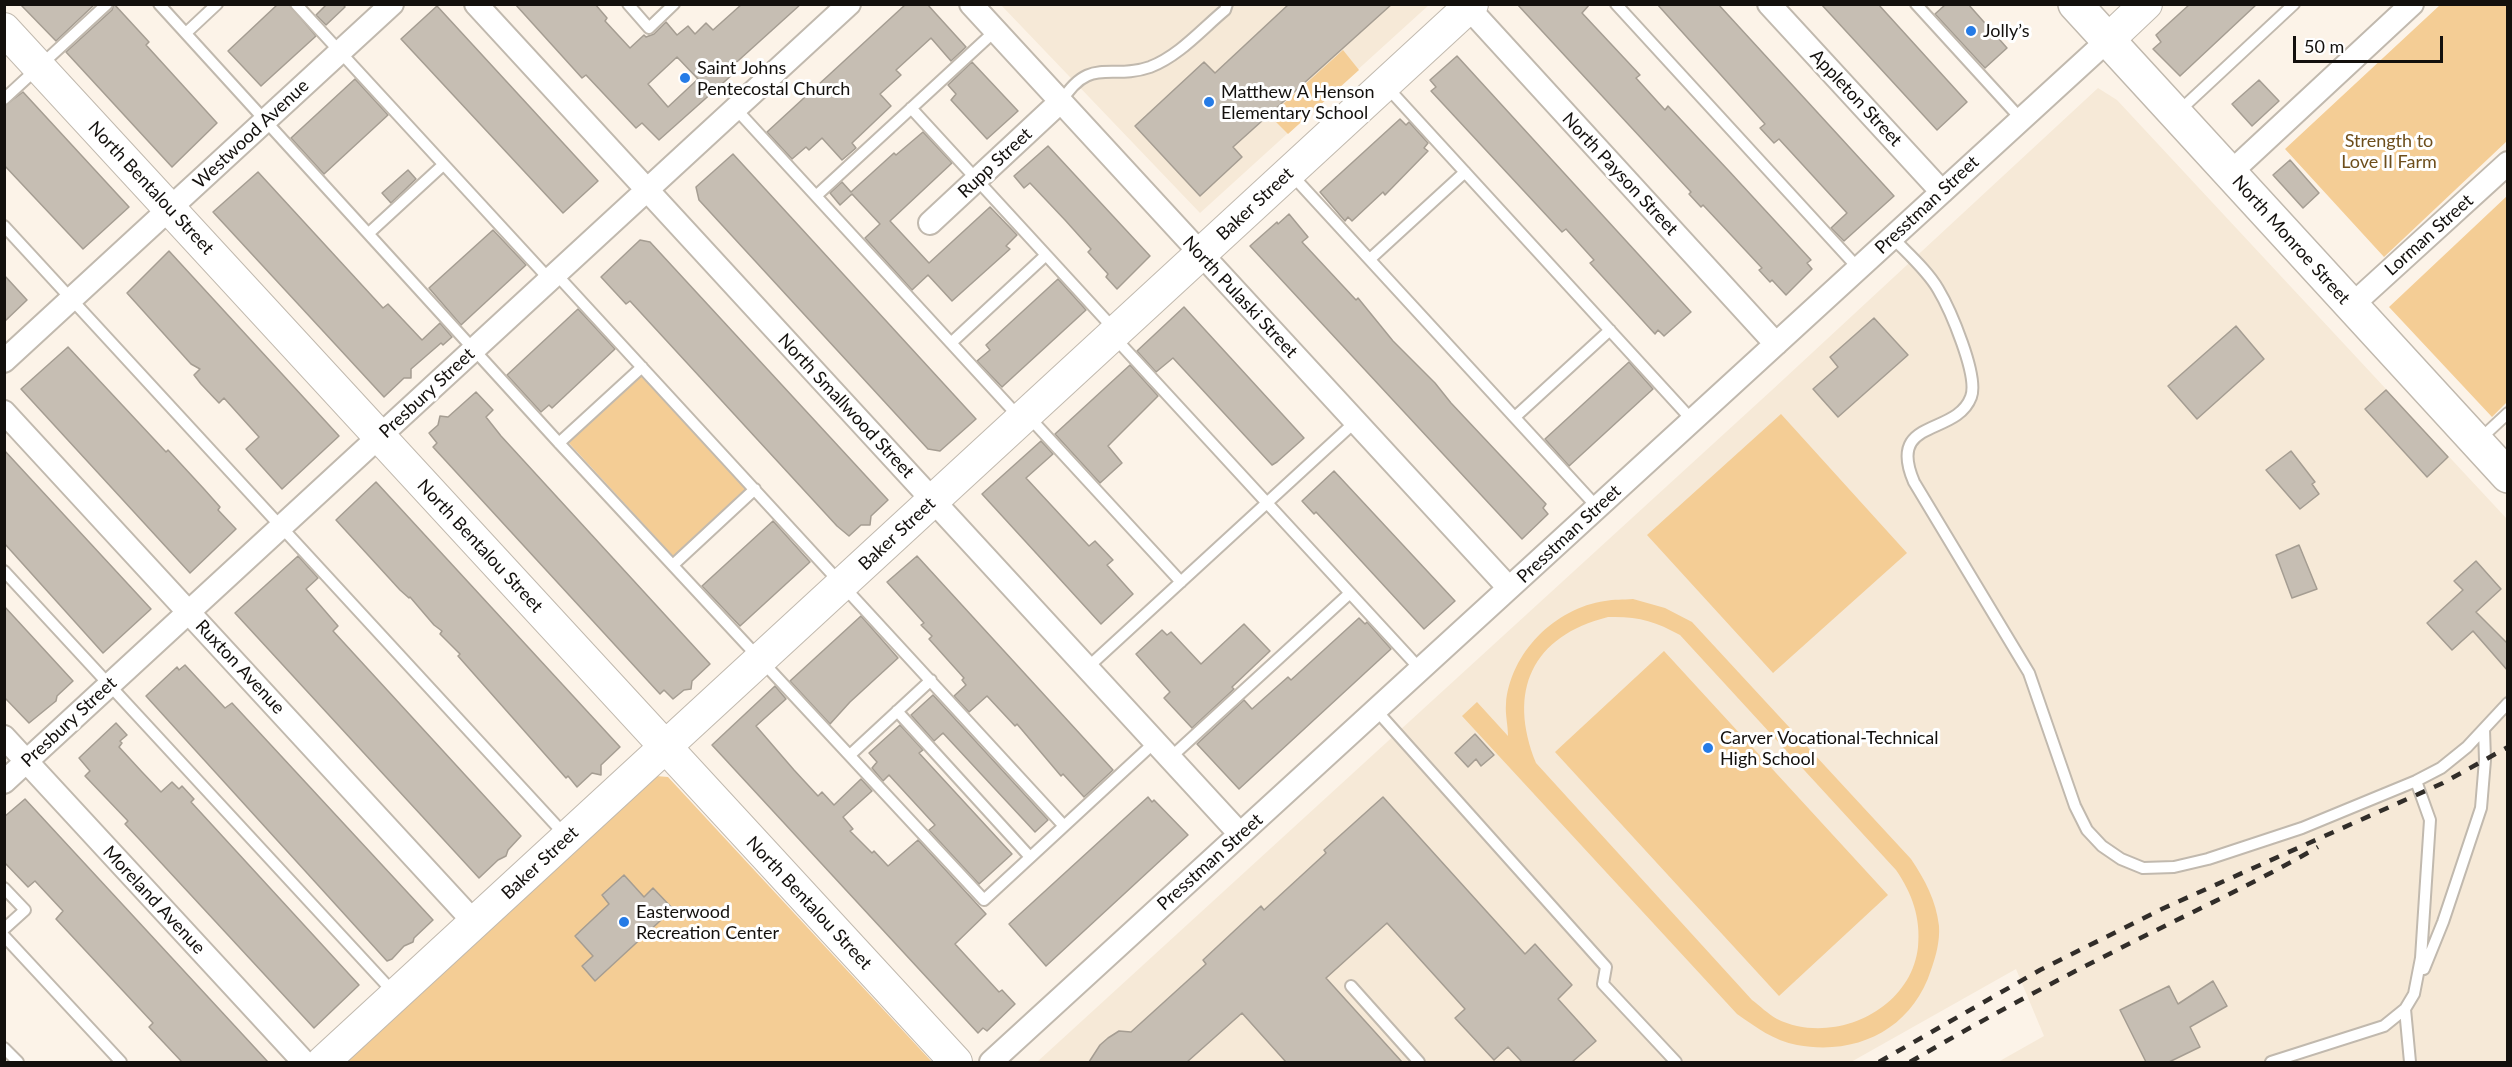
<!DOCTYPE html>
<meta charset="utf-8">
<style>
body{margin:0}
#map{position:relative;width:2512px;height:1067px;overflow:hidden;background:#fcf3e8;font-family:Lato,sans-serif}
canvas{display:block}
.frame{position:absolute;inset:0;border:6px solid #13100d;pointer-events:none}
.scale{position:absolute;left:2293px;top:36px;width:150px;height:27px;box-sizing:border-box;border:3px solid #13100d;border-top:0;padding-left:8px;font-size:18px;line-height:21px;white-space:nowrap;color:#13100d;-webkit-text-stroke:4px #fff;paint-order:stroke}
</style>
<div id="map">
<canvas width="2512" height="1067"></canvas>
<div class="frame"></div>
<div class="scale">50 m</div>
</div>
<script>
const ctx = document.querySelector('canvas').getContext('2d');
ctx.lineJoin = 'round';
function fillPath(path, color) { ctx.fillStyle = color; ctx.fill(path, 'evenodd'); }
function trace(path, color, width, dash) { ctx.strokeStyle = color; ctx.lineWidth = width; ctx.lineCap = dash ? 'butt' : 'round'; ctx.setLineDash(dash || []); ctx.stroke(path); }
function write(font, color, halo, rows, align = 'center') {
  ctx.font = font + ' Lato,sans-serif'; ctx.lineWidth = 6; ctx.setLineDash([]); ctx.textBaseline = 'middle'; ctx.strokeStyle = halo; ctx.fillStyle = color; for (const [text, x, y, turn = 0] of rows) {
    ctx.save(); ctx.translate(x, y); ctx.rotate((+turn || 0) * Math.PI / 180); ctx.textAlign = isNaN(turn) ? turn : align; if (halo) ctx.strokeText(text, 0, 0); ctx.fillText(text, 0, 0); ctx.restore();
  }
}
fillPath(new Path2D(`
 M1430,4l-230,209 -199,-208z
 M2098,88l19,12 390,419v543h-509l46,-26 -28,-67 -165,93h-814l735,-672z`), '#f6e9d7');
fillPath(new Path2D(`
 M2440,5h67v136l-123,116 -99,-108z
 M1343,50l16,20 -71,64 -18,-18z
 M2507,196v206l-15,15 -103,-110z
 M641,372l108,115 -75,70 -107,-116z
 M1781,414l126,139 -134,120 -126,-138z
 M1633,599l32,9 27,14 219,237c14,21 25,41 28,67 1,15 -3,30 -8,44 -19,59 -74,86 -134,75 -23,-4 -41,-18 -60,-31l-275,-298 15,-14 31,34c0,-11 -3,-22 -2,-32 4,-51 49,-96 99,-103 9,-2 18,-1 28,-2zM1608,617c29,-1 47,4 72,18l216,235c16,23 25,48 22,77 -7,64 -86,99 -141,72 -9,-5 -17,-13 -25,-19l-216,-237c-29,-72 -4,-127 72,-146z
 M1664,651l224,244 -109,101 -224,-244z
 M656,776l12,1 264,285h-586z`), '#f4cd95');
const building = new Path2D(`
 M20,4h75l-39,37z
 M114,4l35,38 -3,3 71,78 -45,44 -106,-115 46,-42z
 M278,4h11l27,32 -55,50 -33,-35z
 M327,4h16l2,3 -19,18 -10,-10z
 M515,4h80l12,14 -2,3 25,27 14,-13 2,2 8,-3 12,-12 11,13 11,-9 7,8 11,-11 7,7 29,-26h59l-72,65 4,5 -19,17 -55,49 -17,-17 -6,5 -50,-53 -4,3zM677,57l21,22 -30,28 -20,-23z
 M906,4h21l39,43 -15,14 -20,-23 -35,32 5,5 -21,19 11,12 -39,37 4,5 -14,12 -20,-22 -13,12 -3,-3 -14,12 -25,-27z
 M1289,4h103l-159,143 9,10 -42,39 -65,-70 69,-64 11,11z
 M1517,4h73l-8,9 58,62 -4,3 29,32 3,-4 60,64 83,90 -4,3 5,6 -26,26 -14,-15 -2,2 -11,-12 3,-2 -59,-63 -2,2 -12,-13 2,-2z
 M1657,4h61l176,192 -50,45 -13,-13 16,-15 -68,-74 -5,4 -14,-15 5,-4z
 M1821,4h57l89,98 -30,28z
 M1946,4h22l39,44 -22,20 -50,-54z
 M2190,4h67l-77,72 -27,-27 8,-7 -5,-7z
 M437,6l161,175 -35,32 -162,-174z
 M1457,56l234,256 -27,24 -6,-6 -3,4 -65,-71 4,-3 -28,-31 -4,3 -131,-141 5,-4 -6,-7z
 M972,62l46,49 -31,28 -36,-39 5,-6 -8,-9z
 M355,79l33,36 -64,59 -33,-36z
 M2259,80l20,21 -27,25 -20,-22z
 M23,92l106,115 -46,42 -79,-84v-59z
 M1400,119l6,6 3,-3 19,21 -4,5 4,3 -43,44 -2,-3 -31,29 -4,-4 -3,4 -25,-29z
 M923,132l29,31 -62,58 39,42 61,-56 27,28 -11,11 4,3 -58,52 -24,-26 -16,15 -47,-52 15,-14 -28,-30 -12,11 -10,-12 12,-11 9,10 43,-39 2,2z
 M1048,146l102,110 -33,33 -11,-12 2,-3 -20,-22 3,-3 -26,-29 -35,-37 -6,5 -10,-12z
 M733,154l243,265 -36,32 -12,-2 -229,-249 -3,-13z
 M2290,160l29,33 -16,15 -30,-33z
 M408,170l8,9 -25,24 -9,-10z
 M258,172l125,136 5,-4 34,36 18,-17 12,14 -9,8 -2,-2 -30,26v9h-7l-20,19 -171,-185z
 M1289,214l19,23 -6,5 54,58 2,-2 35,43 42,42 16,20 95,101 -3,4 5,6 -26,25 -272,-293 27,-24 1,2z
 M493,230l33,35 -65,60 -32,-37z
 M640,240l10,2 238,258 -17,16 -1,9h-9l-12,11 -12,-10 -207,-225 -4,3 -25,-27z
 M169,251l170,185 -57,53 -36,-40 13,-12 -35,-39 -5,5 -18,-19 -7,-9 6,-6 -9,-5 -64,-71z
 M4,275l23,25 -23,22z
 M1058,279l28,31 -84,77 -25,-26 13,-11 -4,-5z
 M1184,307l120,131 -27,24 -5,3 -99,-107 -17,14 -19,-21z
 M578,309l37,40 -63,59 -3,-3 -8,7 -34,-37z
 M1874,318l34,37 -70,62 -25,-28 25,-22 -8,-10z
 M2236,326l28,33 -67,60 -29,-33z
 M68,347l98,105 2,-2 36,39 16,18 -2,3 18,19 -46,44 -169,-184z
 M1629,362l24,27 -84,77 -24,-27z
 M1130,365l28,31 -50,50 14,17 -22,20 -45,-49z
 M2386,390l62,67 -21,20 -62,-68z
 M476,392l17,18 -7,7 15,19 209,228 -18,17 -1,8 -7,1 -11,9 -9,-9 -4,4 -227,-247 4,-4 -8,-10 9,-8 2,-9 8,1z
 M1041,441l12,13 -27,24 63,68 6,-5 18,19 -6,5 26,29 -32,30 -119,-130z
 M4,450l147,159 -48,44 -99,-110z
 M2291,451l24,31 -3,2 7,10 -19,15 -34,-39z
 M1334,471l121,130 -31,28 -108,-117 -2,2 -12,-13z
 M376,482l244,265 -19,18v10l-9,-2 -15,14 -9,-11 -2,2 -108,-122 2,-2 -20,-20 2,-3 -8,-6 -24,-28 -1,1 -9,-8 -64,-70z
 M773,521l37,41 -70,64 -38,-40z
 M2299,545l18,44 -25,9 -16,-43z
 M298,556l20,22 -12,11 32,37 -5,5 188,205 -13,14 -2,6 -8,4 -19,18 -244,-265z
 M917,556l196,214 -29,27 -21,-23 -2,2 -44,-52 -2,2 -28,-30 -18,16 -15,-16 12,-11 -4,-5 2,-2 -35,-39 3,-3 -11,-11 3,-2 -37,-41z
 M2476,561l25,28 -25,23 32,32v27l-35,-40 -21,19 -25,-27 36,-33 -9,-9z
 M4,606l69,75 -16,15 -1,5 -27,22 -25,-26z
 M861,616l37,42 -48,44 -20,22 -40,-43z
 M1359,618l6,6 2,-2 24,27 -152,140 -42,-45 47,-44 8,9 36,-32 3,3z
 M1244,624l26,27 -38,36 2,2 -42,39 -28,-30 6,-6 -34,-38 26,-24 5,5 4,-3 30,32z
 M185,665l40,43 7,-5 201,217 -19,18 -1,4 -9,4 -12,13 -5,2 -241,-265 31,-29 2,3z
 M775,686l11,13 -30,27 38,44 24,26 4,-4 12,13 27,-26 11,12 -29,26 10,12 -3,2 22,22 2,-2 14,15 30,-26 68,74 -31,30 44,48 3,-2 13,14 -28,27 -4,-3 -5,5 -266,-288z
 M933,695l115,125 -13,12 -92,-99 -9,8 -23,-26z
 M116,723l11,12 -7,6 2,2 -3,4 23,25 19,20 11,-10 7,7 3,-3 12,13 -3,3 168,183 -45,43 -174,-188 -15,-16 3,-3 -43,-45 5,-5 -11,-13z
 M900,725l23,25 -4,3 93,101 -33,30 -50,-54 6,-5 -46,-50 -6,6 -11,-13 5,-6 -8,-9z
 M1475,734l19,21 -13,11 -5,-7 -8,8 -13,-14z
 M1148,797l4,5 2,-2 34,35 -142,131 -37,-42z
 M1383,797l142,157 10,-10 37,41 -14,14 38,42 -24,21h-50l-14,-15 -14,13 -39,-42 10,-9 -78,-86 -61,55 76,84h-116l-44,-49 -55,49h-98l11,-17 8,-7 11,-7 12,1 75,-68 -3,-4 58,-54 3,4 62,-57 -2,-3z
 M25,799l122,132 121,131h-86l-33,-35 4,-4 -97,-104 7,-8 -28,-30 -7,6 -24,-25v-45z
 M624,875l20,22 9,-9 20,21 -78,72 -13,-15 11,-10 -18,-20 34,-32 -7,-9z
 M2213,981l14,25 -37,21 10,20 -31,15h-23l-26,-52 49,-24 9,18z`);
fillPath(building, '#c6beb3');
trace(building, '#a59d92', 1.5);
const lane = new Path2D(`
 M159,4l400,439 425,457 171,-158
 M296,4l254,276
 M628,4l21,24 25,-24
 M1616,4l242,264
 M1916,4l105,115
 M186,33l31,-29
 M1386,86l306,334
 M4,99l103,-95
 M1061,102c29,-47 49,-21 89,-35 29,-11 52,-38 75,-57l2,-6
 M911,108l203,221
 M736,109l283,308
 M2178,112l116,-108
 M1291,174l306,333
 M816,196l179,-165
 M4,226l561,609
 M369,233l74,-68
 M1892,237c15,16 35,33 46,52 12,20 41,87 33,108 -15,40 -85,20 -57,85l115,191 46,133 12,24 15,16 19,13 22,9 31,-1 34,-8 94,-31 114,-47 25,-13 26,-21 41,-44
 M1370,259l95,-87
 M556,274l508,552
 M1115,338l305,331
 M951,343l95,-88
 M1029,417l152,165
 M1515,417l95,-87
 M2479,440l29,-27
 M559,443l83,-76
 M673,565l82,-76
 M4,571l390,422
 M1087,668l268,-246
 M1376,710l230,257 -3,17 73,78
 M897,711l133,146
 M850,755l81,-75
 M1170,758l180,-165
 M4,888l21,22 -21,19
 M4,936l117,126
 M2424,969l19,-47 38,-114 4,-48 -1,-31
 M1351,986l68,76
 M2405,1009l5,53
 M4,1048l14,14
 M2271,1062l113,-36 21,-17 9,-15 7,-36 9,-138 -14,-39`);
const street = new Path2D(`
 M476,4l764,830
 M971,4l538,584
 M1465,4l311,340
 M1769,4l173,188
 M2230,173l182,-169
 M930,223l130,-121
 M2351,306l157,-143
 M4,361l388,-357
 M4,412l471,511
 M4,737l300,325
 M4,782l845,-778
 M991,1062l1117,-1022`);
const secondary = new Path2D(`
 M4,29l952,1033
 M2108,40l38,-36
 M323,1062l1149,-1058`);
const primary = new Path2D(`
 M2075,4l433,472`);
trace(lane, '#c1b9ae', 14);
trace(street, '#c1b9ae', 26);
trace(secondary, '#c1b9ae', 34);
trace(primary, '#c1b9ae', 36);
trace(lane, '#fff', 10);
trace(street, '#fff', 22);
trace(secondary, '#fff', 32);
trace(primary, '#fff', 33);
trace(new Path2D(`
 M1879,1062l161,-92 124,-62 279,-125 65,-36
 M1910,1062c67,-39 135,-76 205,-111 68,-35 137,-66 203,-104`), '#312d29', 4.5, [10, 10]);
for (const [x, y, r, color] of [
 [1971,31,6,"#257be6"],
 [685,78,6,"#257be6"],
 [1209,102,6,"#257be6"],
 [1708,748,6,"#257be6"],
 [624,922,6,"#257be6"]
]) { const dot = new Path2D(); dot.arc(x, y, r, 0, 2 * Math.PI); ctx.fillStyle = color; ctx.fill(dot); trace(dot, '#fff', 2); }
write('18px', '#13100d', '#fff', [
 ["Jolly’s",1983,31],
 ["Saint Johns",697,68],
 ["Pentecostal Church",697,89],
 ["Matthew A Henson",1221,92],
 ["Elementary School",1221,113],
 ["Carver Vocational-Technical",1720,738],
 ["High School",1720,759],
 ["Easterwood",636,912],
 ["Recreation Center",636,933]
], 'left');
write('18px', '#13100d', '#fff', [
 ["Appleton Street",1856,98,47],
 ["Westwood Avenue",251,134,-43],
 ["Rupp Street",995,163,-43],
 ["North Payson Street",1620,174,47],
 ["North Bentalou Street",151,188,47],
 ["Baker Street",1255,204,-43],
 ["Presstman Street",1927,205,-43],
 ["Lorman Street",2429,235,-42],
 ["North Monroe Street",2291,240,48],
 ["North Pulaski Street",1240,297,47],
 ["Presbury Street",427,393,-43],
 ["North Smallwood Street",846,406,47],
 ["Baker Street",897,534,-43],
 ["Presstman Street",1569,534,-43],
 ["North Bentalou Street",480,546,47],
 ["Ruxton Avenue",240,667,47],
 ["Presbury Street",69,722,-43],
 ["Presstman Street",1210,862,-42],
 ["Baker Street",540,863,-43],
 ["Moreland Avenue",154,900,47],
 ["North Bentalou Street",809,903,47]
]);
write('18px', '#6d4e1c', '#fff', [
 ["Strength to",2389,141],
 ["Love II Farm",2389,162]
]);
</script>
